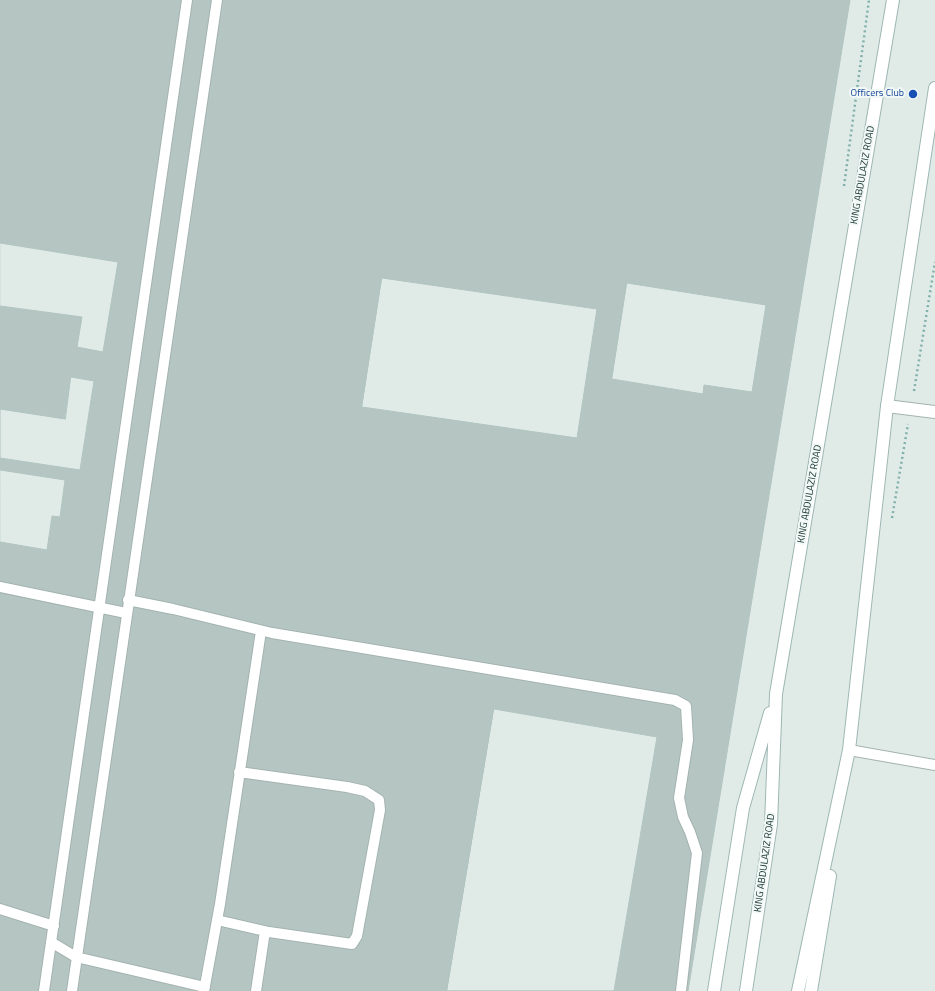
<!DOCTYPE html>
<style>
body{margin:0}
canvas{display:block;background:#e0ebe8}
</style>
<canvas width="935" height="991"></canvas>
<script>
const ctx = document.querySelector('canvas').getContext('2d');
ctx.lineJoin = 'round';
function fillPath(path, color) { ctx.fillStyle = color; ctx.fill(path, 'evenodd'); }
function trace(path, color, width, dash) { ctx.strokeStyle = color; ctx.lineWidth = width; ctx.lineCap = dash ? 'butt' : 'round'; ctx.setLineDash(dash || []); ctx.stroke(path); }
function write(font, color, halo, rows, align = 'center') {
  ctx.font = font + ' "Titillium Web",sans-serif'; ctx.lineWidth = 4; ctx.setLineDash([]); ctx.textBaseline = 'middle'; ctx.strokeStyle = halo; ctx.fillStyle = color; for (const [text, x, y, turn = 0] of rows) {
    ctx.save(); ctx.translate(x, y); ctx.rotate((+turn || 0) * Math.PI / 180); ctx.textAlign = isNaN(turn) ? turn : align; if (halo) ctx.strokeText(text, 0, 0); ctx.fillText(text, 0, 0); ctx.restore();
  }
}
const building = new Path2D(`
 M0,0h850l-162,991h-688z
 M0,243l118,19 -15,90 -26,-5 5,-30 -82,-11z
 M382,278l215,31 -20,129 -215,-31z
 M627,283l139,22 -14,87 -48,-7 -1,9 -91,-15z
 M71,377l23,4 -14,89 -80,-12v-49l65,10z
 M0,470l65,10 -5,37 -8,-1 -5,34 -47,-8z
 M494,709l163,28 -43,254h-167z`);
fillPath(building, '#b5c6c2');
trace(building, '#b2c5c0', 1);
const lane = new Path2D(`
 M0,587l126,26
 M128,600l45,9 99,24 403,67 11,6 2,34 -9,58 4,19 7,15 7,21 -16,138
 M849,750l86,15
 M0,909l54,17
 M217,920l52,12 83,12 5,-8 23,-126 -1,-10 -14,-9 -18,-4 -108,-15
 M51,942l25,15 129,30
 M44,991l143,-991
 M72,991l145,-991
 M204,991l16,-87 41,-273
 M256,991l9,-60`);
const street = new Path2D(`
 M887,406l48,6`);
const secondary = new Path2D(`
 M714,991l29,-183 27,-95
 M746,991l25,-167 5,-130 117,-694
 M798,991l51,-241 38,-344 48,-318
 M811,991l19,-115`);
trace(lane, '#a3b3b0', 12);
trace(street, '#a3b3b0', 14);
trace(secondary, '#9eb7b3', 14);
trace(new Path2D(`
 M844,186l25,-186
 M914,391l21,-129
 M892,518l16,-94`), '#80b0a9', 2.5, [2, 3]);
trace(lane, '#fff', 10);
trace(street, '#fff', 12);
trace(secondary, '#fff', 12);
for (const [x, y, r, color] of [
 [913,94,5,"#1a4fb4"]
]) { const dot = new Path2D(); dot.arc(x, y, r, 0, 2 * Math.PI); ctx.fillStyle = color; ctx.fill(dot); trace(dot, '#f1f8f5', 1.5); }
write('10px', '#164399', '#f1f8f5', [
 ["Officers Club",904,94]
], 'right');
write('10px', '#203c39', '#f1f8f5', [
 ["KING ABDULAZIZ ROAD",863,175,-80],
 ["KING ABDULAZIZ ROAD",810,494,-80],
 ["KING ABDULAZIZ ROAD",765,863,-82]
]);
</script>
